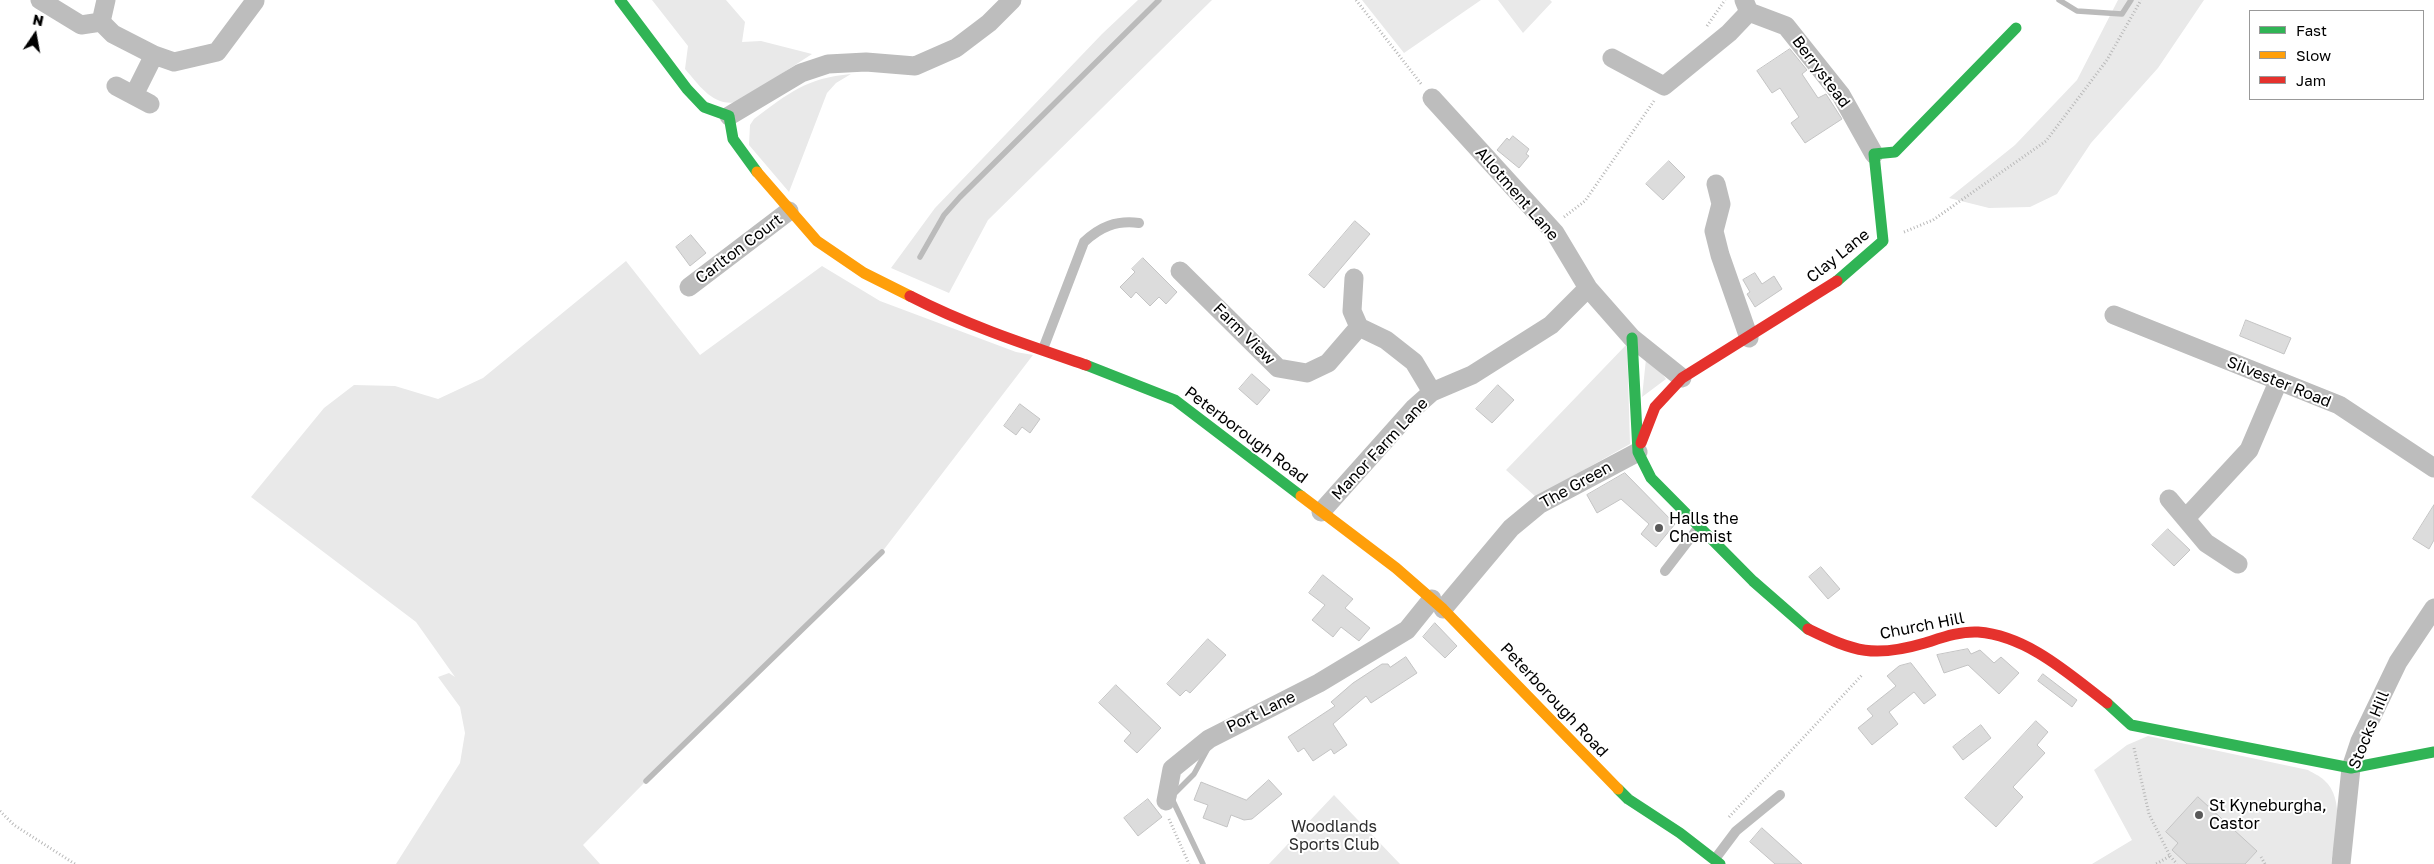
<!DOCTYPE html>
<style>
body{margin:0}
#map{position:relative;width:2434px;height:864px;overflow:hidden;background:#fff;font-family:"Golos Text",sans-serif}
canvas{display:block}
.legend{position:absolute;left:2249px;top:10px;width:175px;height:90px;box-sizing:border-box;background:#fff;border:1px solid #999;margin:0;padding:6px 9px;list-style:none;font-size:15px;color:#000}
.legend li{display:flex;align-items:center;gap:10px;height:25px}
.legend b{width:25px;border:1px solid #999}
.north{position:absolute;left:10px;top:10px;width:50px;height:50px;-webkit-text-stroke:4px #fff;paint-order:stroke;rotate:12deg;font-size:14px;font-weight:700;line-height:20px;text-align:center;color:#000}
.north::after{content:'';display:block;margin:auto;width:18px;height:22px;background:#000;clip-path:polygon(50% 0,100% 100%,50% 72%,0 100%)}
</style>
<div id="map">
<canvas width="2434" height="864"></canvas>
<ul class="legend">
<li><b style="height:6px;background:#30b455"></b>Fast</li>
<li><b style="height:6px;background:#ff9f0a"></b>Slow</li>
<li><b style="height:6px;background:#e5322d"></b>Jam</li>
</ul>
<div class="north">N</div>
</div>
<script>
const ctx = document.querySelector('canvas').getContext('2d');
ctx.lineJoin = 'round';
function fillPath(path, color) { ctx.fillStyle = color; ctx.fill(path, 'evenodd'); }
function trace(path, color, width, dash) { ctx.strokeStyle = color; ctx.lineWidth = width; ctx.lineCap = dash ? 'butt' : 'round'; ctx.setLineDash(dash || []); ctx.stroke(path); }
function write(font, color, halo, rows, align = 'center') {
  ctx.font = font + ' "Golos Text",sans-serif'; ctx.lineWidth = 4; ctx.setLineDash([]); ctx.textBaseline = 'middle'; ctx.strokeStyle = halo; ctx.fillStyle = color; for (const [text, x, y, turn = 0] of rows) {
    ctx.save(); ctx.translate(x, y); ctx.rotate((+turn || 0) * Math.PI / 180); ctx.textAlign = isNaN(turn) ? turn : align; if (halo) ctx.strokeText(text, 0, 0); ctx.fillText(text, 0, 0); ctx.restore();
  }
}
fillPath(new Path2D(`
 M652,0h74l19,22 -3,20 19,-1 51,13 -74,48c-25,5 -38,-16 -53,-33l3,-23z
 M1138,0h74l-224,220 -39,73 -58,-25 44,-60 167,-174z
 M1362,0h119l-77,53z
 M1498,0h52l2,2 -29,31z
 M2118,0h86l-46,68 -67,75 -34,51 -27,13 -41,1 -40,-10 66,-53 62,-65z
 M851,74l-15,9 -9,10 -38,99 -40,-47 1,-20 4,-6c35,-26 52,-41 97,-45z
 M626,261l74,94 122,-89 58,35 136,51 17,3 -151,197 -236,229 -63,64 17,19h-204l64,-101 5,-30 -5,-26 -22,-30 11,-4 6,4 -39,-55 -165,-125 73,-89 30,-23 41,1 43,13 45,-21z
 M1627,344l3,100 -94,53 -30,-27z
 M1646,359l8,5 12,15 -24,18z
 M2148,736l160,34c5,3 12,6 16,10 22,19 11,60 7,84h-239l40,-24 -38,-70 33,-25z
 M1334,795l66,69h-131z`), '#e9e9e9');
trace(new Path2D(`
 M2059,0l18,11 45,3 9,-14
 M920,257l24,-42 16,-18 199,-197
 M646,781l236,-229
 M1203,864l-30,-63 1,-7 20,-20 13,-24`), '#bbb', 5.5);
const building = new Path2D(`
 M1790,49l17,21 -5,4 16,24 8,-4 16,25 -37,24 -14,-20 8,-6 -19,-29 -8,5 -15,-22z
 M1513,136l16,13 -3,5 3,2 -10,12 -22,-18 10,-12 2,2z
 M1669,161l16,16 -22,23 -17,-16z
 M1355,221l15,13 -46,54 -15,-13z
 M691,235l15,18 -16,13 -14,-19z
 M1143,258l34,34 -11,12 -7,-7 -9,9 -14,-14 -5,6 -11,-11 15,-15 -3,-3z
 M1755,273l7,11 12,-8 8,13 -27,18 -8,-13 3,-2 -7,-12z
 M2246,320l45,18 -7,16 -44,-18z
 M1252,374l18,16 -13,15 -18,-16z
 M1498,385l16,15 -22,23 -16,-14z
 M1020,404l20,15 -10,14 -8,-6 -6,8 -12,-9z
 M1625,473l50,51 -19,23 -15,-13 8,-10 -28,-25 -24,14 -10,-18z
 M2434,505v35l-5,9 -16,-10z
 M2168,529l22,21 -16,16 -22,-21z
 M1821,567l19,22 -12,10 -19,-22z
 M1323,575l30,24 -8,9 25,20 -11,13 -18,-14 -8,10 -21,-17 13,-15 -16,-12z
 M1435,623l22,23 -12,12 -22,-21z
 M1208,639l18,16 -36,38 -4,-3 -6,6 -13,-12z
 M1968,649l3,5 9,-4 14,13 7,-6 18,16 -20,21 -31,-29 -24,8 -7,-18z
 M1406,657l11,16 -46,30 -5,-7 -33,28 14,21 -13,9 -3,-5 -18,12 -9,-13 -6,4 -10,-15 47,-31 -4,-4 22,-19 29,-19h6l2,3z
 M1911,663l25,32 -12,9 -10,-12 -25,20 9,12 -26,21 -14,-17 15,-12 -6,-7 29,-23 -9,-10 12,-10z
 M2043,674l34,26 -5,7 -34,-26z
 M1116,685l45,43 -24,25 -13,-12 7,-8 -32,-30z
 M2036,721l12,11 -11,13 8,8 -32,34 10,10 -27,30 -31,-29z
 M1981,725l10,13 -28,22 -10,-13z
 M1269,780l13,14 -30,25 -8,1 -13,-5 -4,12 -24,-9 5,-13 -14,-5 7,-18 45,18z
 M2198,797l59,54 -12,13h-58l-15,-14 6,-7 -12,-11z
 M1148,799l14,18 -24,19 -14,-18z
 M1762,828l40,36h-27l-25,-22z`);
fillPath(building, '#dcdcdc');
trace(building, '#c4c4c4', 1);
trace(new Path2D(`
 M1356,0l66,85
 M1707,26l18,-26
 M1564,217l21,-16 69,-100
 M1904,232l29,-12 113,-79 61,-81 34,-60
 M2134,748l15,66 21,42 -14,8
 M0,811l14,14 61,39
 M1729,817l134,-143
 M1169,819l20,45
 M2170,856l7,8
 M2261,857l4,7`), '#b8b8b8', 3, [1, 2.5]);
trace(new Path2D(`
 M1043,349l41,-107c16,-15 32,-22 55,-19
 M1665,571l33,-43
 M1715,859l21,-28 44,-36`), '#bdbdbd', 10);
trace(new Path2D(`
 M40,0l41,25 20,-3
 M106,0l-5,22 12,12 41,21 20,7 43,-10 38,-51
 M1744,0l5,12 37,14 55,69 33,59
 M1612,58l52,28 65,-53 20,-21
 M116,86l34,18
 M134,95l20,-40
 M1432,98l123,135 33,55 44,50 50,40
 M729,116l72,-43 27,-9 38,-2 49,4 41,-18 33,-25 23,-23
 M1716,184l5,20 -7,27 6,24 29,83
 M1180,271l98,97 29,5 21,-10 31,-36
 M1354,278l-2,33 7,16 27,13 28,22 18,30
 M689,287l100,-76
 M2114,315l225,90 95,63
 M2169,499l37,44 32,21
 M1321,512l93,-104 18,-16 40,-17 79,-50 37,-37
 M2186,518l63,-68 29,-68
 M1443,609l68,-81 29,-24 98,-52
 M1166,801l6,-32 37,-30 110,-56 88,-53 25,-31
 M2341,864l10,-96 9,-27 38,-79 36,-54`), '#bdbdbd', 19);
trace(new Path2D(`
 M620,0l67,89 17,18 25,9 4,23 24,33
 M1837,281l46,-40 -9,-87 21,-2 121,-124
 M1632,338l6,114 13,26 102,103 55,48
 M1086,365l89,35 126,96
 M2107,703l24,22 220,43 83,-16
 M1618,789l10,10 52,34 40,31`), '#30b455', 11);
trace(new Path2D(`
 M757,172l60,69 47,32 46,23
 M1301,496l95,72 47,41 175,180`), '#ff9f0a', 11);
trace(new Path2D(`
 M910,296c56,29 117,49 176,69
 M1641,443l14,-36 27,-29 155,-97
 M1808,629c47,23 66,29 117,14 16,-5 35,-12 53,-11 50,4 91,42 129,71`), '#e5322d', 11);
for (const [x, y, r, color] of [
 [1659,528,5,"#595959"],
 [2199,815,5,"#595959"]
]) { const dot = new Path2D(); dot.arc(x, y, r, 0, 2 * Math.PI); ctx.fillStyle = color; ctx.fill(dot); trace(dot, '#fff', 2); }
write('16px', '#000', '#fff', [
 ["Berrystead",1821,72,53],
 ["Allotment Lane",1517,194,49],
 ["Carlton Court",739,249,-37],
 ["Clay Lane",1838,256,-39],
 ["Farm View",1244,334,45],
 ["Silvester Road",2279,382,22],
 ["Peterborough Road",1246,435,37],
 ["Manor Farm Lane",1380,449,-47],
 ["The Green",1576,485,-29],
 ["Church Hill",1922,626,-11],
 ["Peterborough Road",1554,700,47],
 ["Port Lane",1261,712,-26],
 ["Stocks Hill",2369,730,-68]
]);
write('16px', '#000', '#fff', [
 ["Halls the",1669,519],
 ["Chemist",1669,537],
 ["St Kyneburgha,",2209,806],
 ["Castor",2209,824]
], 'left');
write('16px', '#2e2e2e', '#fff', [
 ["Woodlands",1334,827],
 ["Sports Club",1334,845]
]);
</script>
